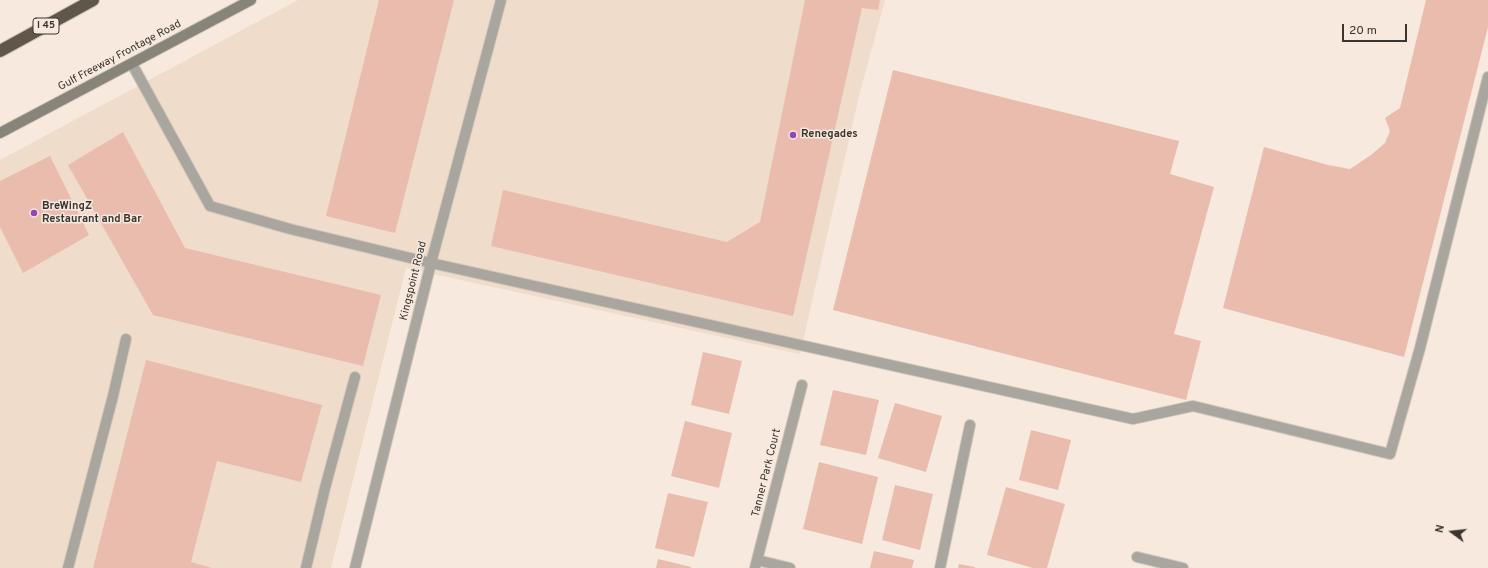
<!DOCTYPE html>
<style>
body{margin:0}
#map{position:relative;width:1488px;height:568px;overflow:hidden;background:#f7e9dd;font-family:Overpass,sans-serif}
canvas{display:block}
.north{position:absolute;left:1432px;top:512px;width:40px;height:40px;-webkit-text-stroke:3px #f7e9dd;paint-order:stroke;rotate:285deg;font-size:11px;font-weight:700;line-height:16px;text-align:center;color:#3a3530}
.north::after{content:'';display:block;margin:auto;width:14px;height:18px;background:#3a3530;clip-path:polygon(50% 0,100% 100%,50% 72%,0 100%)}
.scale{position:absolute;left:1342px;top:24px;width:65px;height:18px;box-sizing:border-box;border:2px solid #3a3530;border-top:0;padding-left:5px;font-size:12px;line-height:14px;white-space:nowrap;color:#3a3530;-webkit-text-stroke:3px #f7e9dd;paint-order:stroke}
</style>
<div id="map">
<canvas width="1488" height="568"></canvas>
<div class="north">N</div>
<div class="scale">20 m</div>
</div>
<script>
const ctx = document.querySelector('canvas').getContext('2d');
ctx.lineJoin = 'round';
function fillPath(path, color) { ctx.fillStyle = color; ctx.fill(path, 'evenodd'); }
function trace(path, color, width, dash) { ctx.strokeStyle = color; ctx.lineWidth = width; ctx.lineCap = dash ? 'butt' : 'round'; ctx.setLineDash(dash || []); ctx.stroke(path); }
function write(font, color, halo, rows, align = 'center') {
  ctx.font = font + ' Overpass,sans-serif'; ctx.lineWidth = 3; ctx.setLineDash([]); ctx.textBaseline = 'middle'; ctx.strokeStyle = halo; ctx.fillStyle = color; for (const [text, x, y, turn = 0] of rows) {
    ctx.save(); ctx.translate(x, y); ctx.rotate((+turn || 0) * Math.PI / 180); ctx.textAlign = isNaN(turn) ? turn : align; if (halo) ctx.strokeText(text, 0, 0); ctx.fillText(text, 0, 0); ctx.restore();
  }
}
fillPath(new Path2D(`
 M298,0h587l-26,96 -59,258 -394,-86 -75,300h-331v-408z`), '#f0dccb');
fillPath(new Path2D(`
 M379,0h75l-59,233 -69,-17z
 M805,0h75l-2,10 -16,-2 -69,308 -302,-70 12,-56 224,52 33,-20z
 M1426,0h62v27l-84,330 -181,-49 41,-161 64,18 22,4 21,-14 14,-12 5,-12 -5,-13 15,-10z
 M893,70l286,71 -9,33 44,13 -40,147 27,7 -15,59 -353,-90z
 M123,132l62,116 196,47 -18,71 -210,-51 -85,-150z
 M50,156l39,79 -66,38 -23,-46v-46z
 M703,352l39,9 -13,53 -38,-9z
 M146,360l176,45 -21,77 -84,-21 -26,101 21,6h-119z
 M833,390l46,10 -13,55 -46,-10z
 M895,403l47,13 -16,56 -48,-14z
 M685,421l47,12 -13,55 -48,-12z
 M1031,430l40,10 -13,50 -39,-10z
 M819,462l59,15 -16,67 -59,-15z
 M895,485l38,9 -13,56 -38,-10z
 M1006,487l59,17 -18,64h-14l-46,-13z
 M668,493l40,9 -14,55 -39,-9z
 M874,551l40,9 -2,8h-42z
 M658,559l33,8v1h-35z
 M959,564l16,3v1h-17z`), '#e9bcad');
const service = new Path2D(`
 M132,64l78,142 80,23 141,34 702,156 60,-13 197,48 30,-106 68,-271
 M757,560l33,8
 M68,568l45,-172 13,-57
 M306,568l19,-80 30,-111
 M755,568l47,-183
 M940,568l30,-143`);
const minor = new Path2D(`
 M1137,557l46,11`);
const tertiary = new Path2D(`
 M355,568l76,-305 70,-263`);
const secondary = new Path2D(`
 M0,133l251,-133`);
const motorway = new Path2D(`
 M0,51l93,-51`);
trace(service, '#d1c5ba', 12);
trace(minor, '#d1c5ba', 12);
trace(tertiary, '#d1c5ba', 12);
trace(secondary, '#d1c5ba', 12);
trace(motorway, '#d1c5ba', 14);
trace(service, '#a9a59f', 10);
trace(minor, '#a9a59f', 10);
trace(tertiary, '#a9a59f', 10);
trace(secondary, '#88847a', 10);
trace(motorway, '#5e574a', 12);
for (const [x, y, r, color] of [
 [793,135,4,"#8f48bc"],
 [34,213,4,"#8f48bc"]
]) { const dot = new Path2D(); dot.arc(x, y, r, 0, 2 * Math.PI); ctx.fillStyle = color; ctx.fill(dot); trace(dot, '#f7e9dd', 1.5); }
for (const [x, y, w] of [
 [46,26,26]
]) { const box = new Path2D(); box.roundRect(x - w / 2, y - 8, w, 16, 3); ctx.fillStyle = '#f7e9dd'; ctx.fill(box); trace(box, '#3a3530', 1); }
write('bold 10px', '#3a3530', null, [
 ["I 45",46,26]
]);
write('11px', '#3a3530', '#f7e9dd', [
 ["Gulf Freeway Frontage Road",120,56,-28],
 ["Kingspoint Road",414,281,-76],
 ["Tanner Park Court",767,473,-76]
]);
write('bold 11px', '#3a3530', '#f7e9dd', [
 ["Renegades",801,135],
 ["BreWingZ",42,207],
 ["Restaurant and Bar",42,220]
], 'left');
</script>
